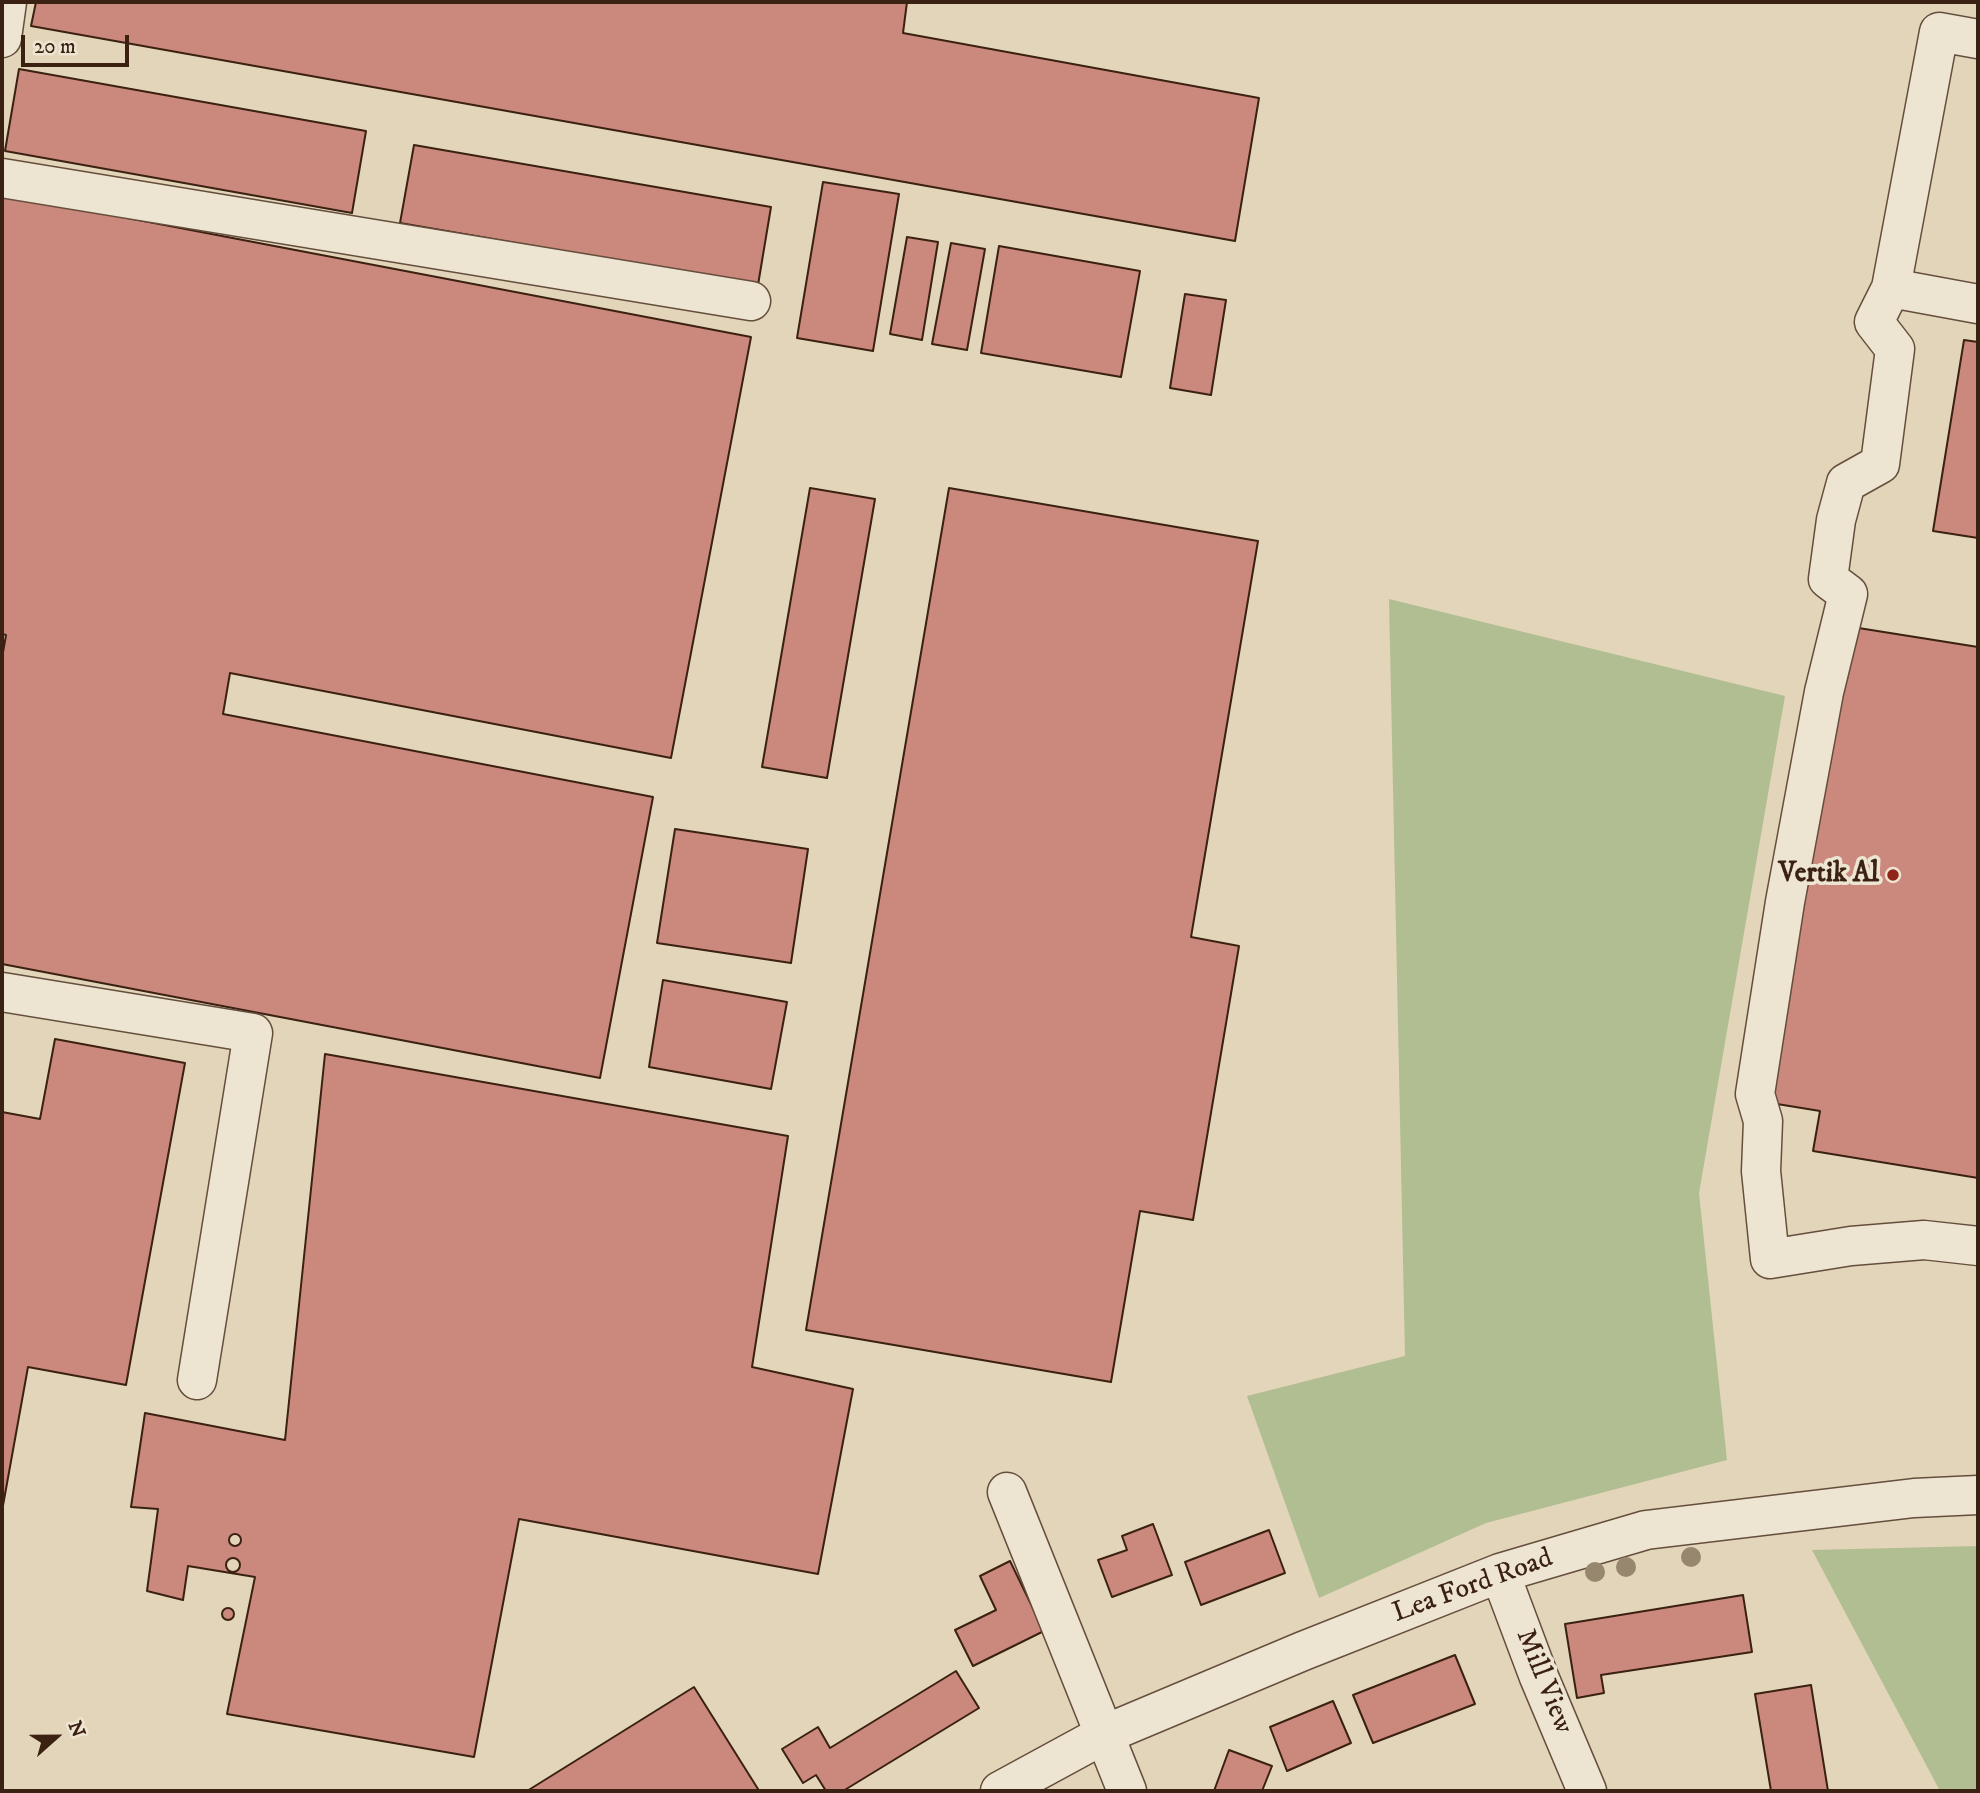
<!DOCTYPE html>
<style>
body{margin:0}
#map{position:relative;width:1980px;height:1793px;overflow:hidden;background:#e3d5ba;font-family:"IM FELL DW Pica",serif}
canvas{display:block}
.frame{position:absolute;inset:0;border:4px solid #3b2112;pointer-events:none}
.north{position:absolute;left:21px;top:1702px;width:70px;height:70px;-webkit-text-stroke:5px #ede4d2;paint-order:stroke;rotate:69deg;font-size:19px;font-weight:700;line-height:28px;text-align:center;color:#3b2112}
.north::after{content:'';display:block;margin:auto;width:24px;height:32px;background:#3b2112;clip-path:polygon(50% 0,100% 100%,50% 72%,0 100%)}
.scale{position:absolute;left:21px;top:35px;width:108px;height:32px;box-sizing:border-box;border:4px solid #3b2112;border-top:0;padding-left:9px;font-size:21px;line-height:24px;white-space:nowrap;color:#3b2112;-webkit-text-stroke:5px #ede4d2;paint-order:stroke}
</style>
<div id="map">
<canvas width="1980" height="1793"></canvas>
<div class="frame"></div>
<div class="north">N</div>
<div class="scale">20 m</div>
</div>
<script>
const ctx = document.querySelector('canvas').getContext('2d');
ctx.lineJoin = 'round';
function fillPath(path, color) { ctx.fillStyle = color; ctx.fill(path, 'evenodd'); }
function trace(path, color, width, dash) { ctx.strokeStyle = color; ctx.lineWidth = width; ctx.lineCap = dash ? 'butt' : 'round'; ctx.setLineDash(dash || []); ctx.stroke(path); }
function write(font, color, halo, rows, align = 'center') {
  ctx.font = font + ' "IM FELL DW Pica",serif'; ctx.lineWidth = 7; ctx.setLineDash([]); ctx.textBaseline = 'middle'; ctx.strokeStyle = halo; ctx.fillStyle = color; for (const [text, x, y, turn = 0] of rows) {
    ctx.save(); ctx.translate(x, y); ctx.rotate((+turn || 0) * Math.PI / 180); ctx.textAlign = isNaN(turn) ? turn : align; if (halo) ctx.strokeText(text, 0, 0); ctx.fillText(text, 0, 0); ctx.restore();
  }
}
fillPath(new Path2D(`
 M1389,599l396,97 -86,497 28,267 -241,63 -167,75 -72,-202 158,-40z
 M1978,1546v245h-38l-128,-241z`), '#b1be91');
const building = new Path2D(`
 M36,2h871l-4,31 356,65 -24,143 -1204,-215z
 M19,69l347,62 -14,82 -347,-62z
 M414,145l357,62 -13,78 -358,-62z
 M823,182l76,12 -26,157 -76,-13z
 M2,194l749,143 -80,421 -441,-85 -7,41 430,83 -53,281 -598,-114v-306l4,-23 -4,-1z
 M907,237l31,5 -16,98 -32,-6z
 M951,243l34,6 -18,101 -35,-6z
 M999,246l141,25 -19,106 -140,-24z
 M1185,294l41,6 -15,95 -41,-7z
 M1964,340l14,2v196l-45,-7z
 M810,488l65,11 -48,279 -65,-11z
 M949,488l309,53 -67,396 48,9 -46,274 -53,-9 -29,171 -305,-52z
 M1846,626l132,21v531l-165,-27 7,-40 -49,-8z
 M675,829l133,20 -17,114 -134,-20z
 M663,980l124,22 -16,87 -122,-22z
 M55,1039l130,24 -59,322 -98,-18 -26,144v-399l38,7z
 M325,1054l463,82 -36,231 101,22 -35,185 -299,-55 -45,238 -247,-43 28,-137 -67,-11 -5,34 -36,-9 11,-82 -27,-2 14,-94 140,27z
 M1153,1524l19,51 -60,22 -14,-37 29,-10 -5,-14z
 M1269,1530l16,43 -84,32 -16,-43z
 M229 1540a6 6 0 1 1 12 0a6 6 0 1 1-12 0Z
 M226 1565a7 7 0 1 1 14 0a7 7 0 1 1-14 0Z
 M1010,1561l34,70 -71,35 -18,-36 41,-20 -16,-34z
 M1743,1595l9,57 -151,23 3,18 -27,5 -12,-74z
 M222 1614a6 6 0 1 1 12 0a6 6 0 1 1-12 0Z
 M1455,1655l20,49 -102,39 -20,-48z
 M956,1671l23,37 -136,83h-17l-10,-16 -13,8 -21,-34 36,-22 12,21z
 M1811,1685l17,106h-57l-16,-97z
 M694,1687l64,102 -3,2h-228z
 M1333,1701l18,42 -64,28 -17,-44z
 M1229,1750l43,16 -10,25h-48z`);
fillPath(building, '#cb887c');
trace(building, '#3b2112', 2);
const minor = new Path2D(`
 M2,38l5,-36
 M1978,39l-39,-7 -48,256 87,16
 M2,178l749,123
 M1891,288l-17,34 21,27 -15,115 -34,19 -10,37 -8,59 20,15 -24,98 -39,210 -30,192 8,27 -2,50 9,88 81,-13 73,-6 54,6
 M2,992l251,41 -56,347
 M1007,1492l120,299
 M1500,1573l39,104 48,114
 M1000,1791l103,-56 200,-84 197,-78 146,-43 268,-32 64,-3`);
trace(minor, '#654e3c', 41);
trace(minor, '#ede4d2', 38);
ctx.fillStyle = '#97876f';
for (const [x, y] of [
 [1691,1557],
 [1626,1567],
 [1595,1572]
]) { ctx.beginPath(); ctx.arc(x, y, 10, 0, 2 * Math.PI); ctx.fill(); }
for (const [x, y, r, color] of [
 [1893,875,7,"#8f2418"]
]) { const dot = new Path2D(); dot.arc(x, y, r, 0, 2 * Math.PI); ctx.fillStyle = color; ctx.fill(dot); trace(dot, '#ede4d2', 2.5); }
write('bold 28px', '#3b2112', '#ede4d2', [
 ["Vertik Al",1879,875]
], 'right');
write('28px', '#3b2112', '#ede4d2', [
 ["Lea Ford Road",1473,1587,-20],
 ["Mill View",1543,1682,68]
]);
</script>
